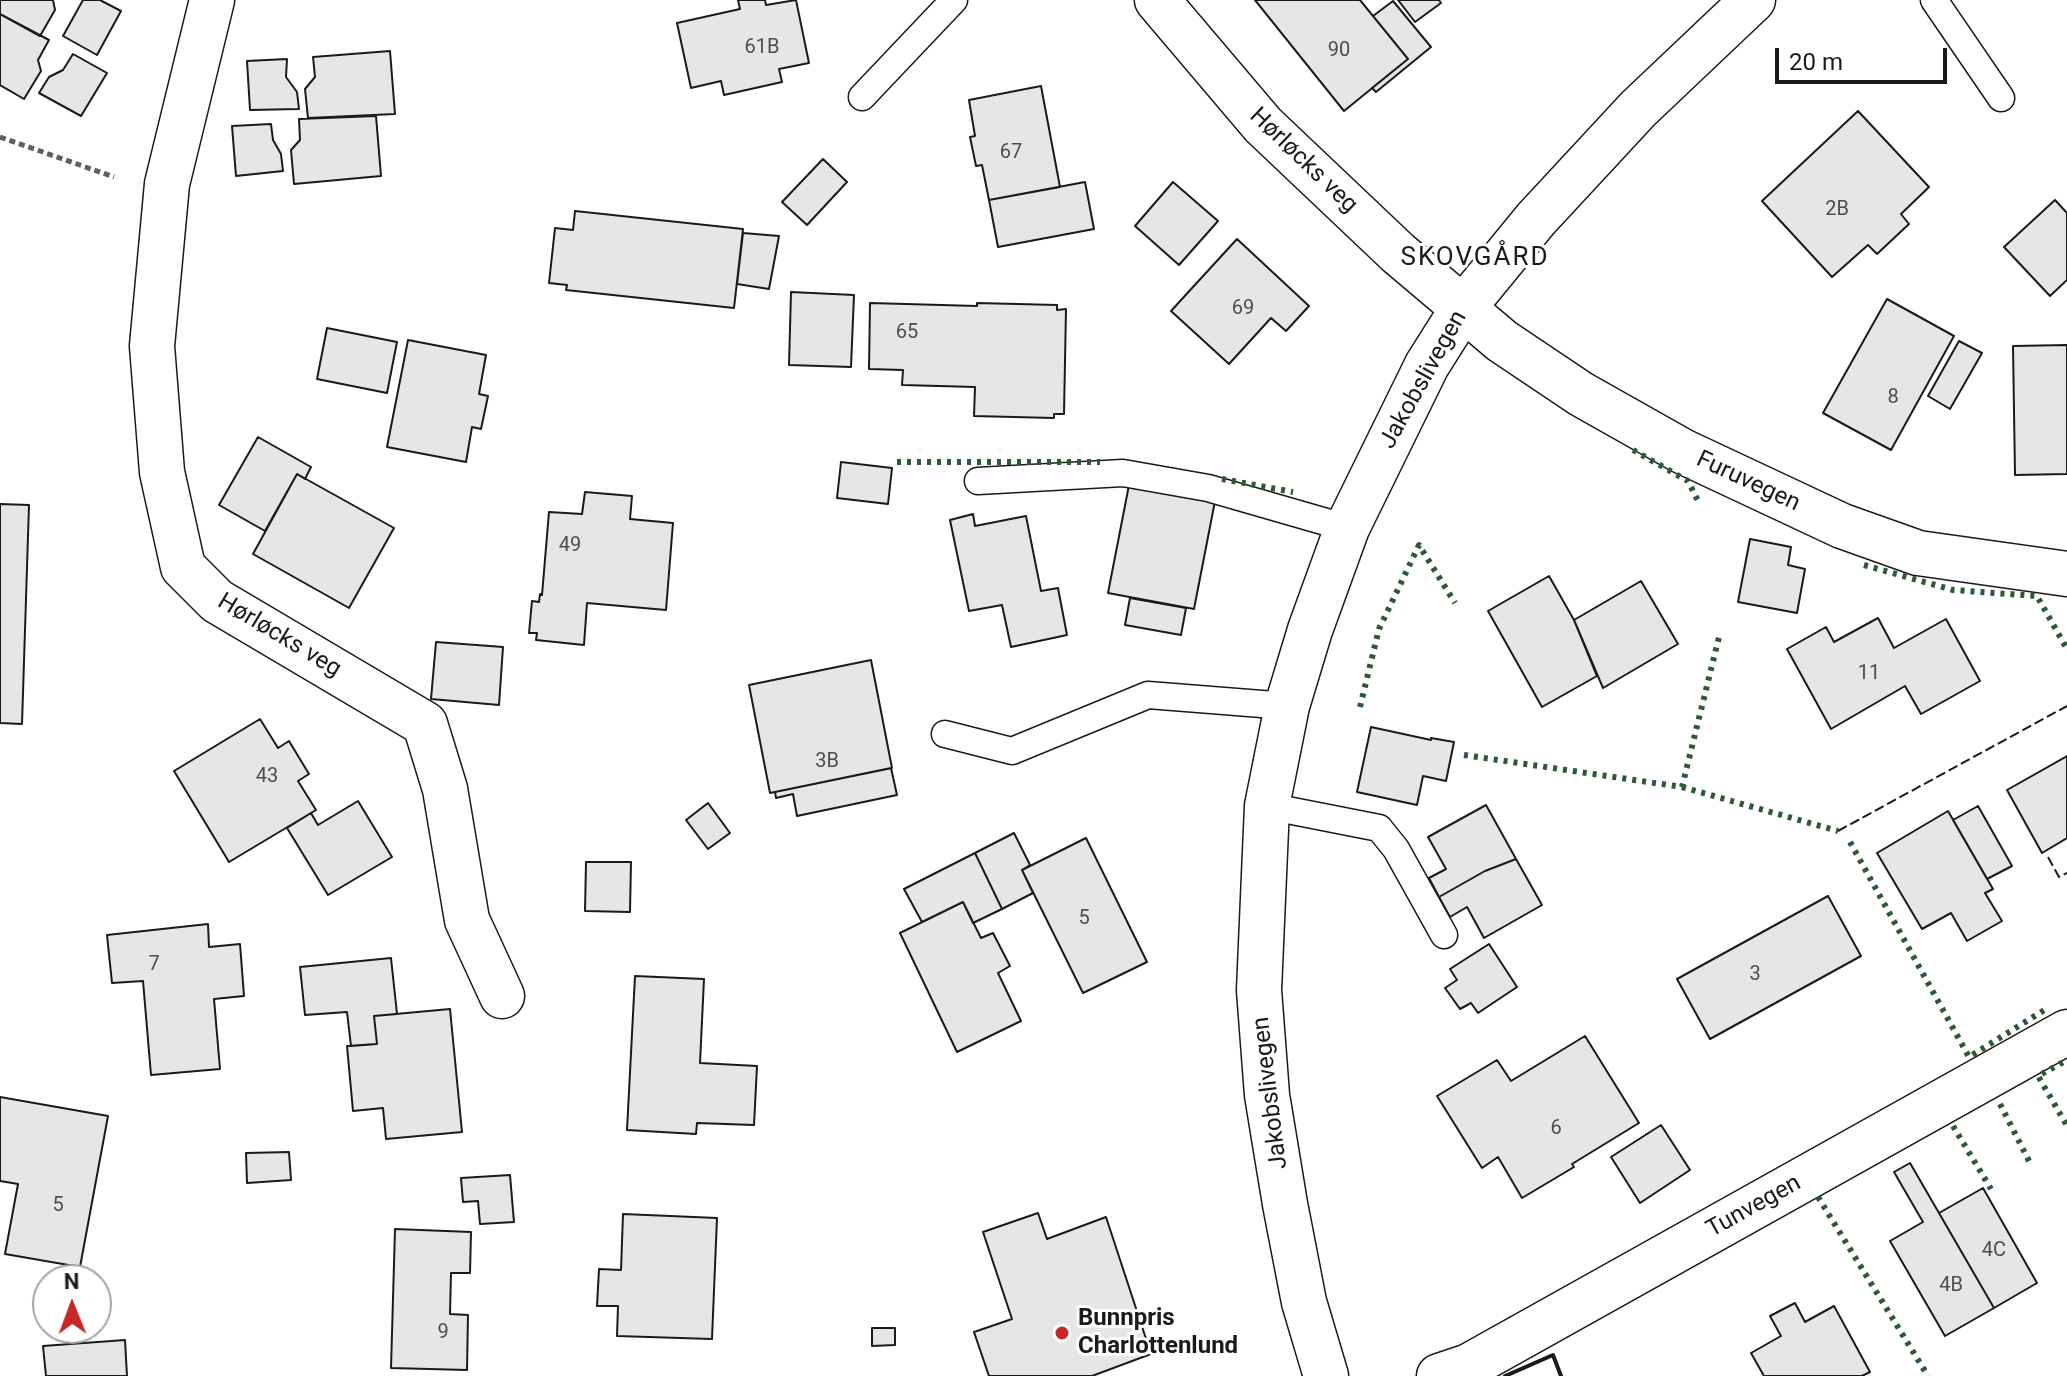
<!DOCTYPE html>
<meta charset="utf-8">
<style>
body{margin:0}
#map{position:relative;width:2067px;height:1376px;overflow:hidden;background:#fff;font-family:Roboto,sans-serif}
canvas{display:block}
.north{position:absolute;left:32px;top:1264px;width:80px;height:80px;box-sizing:border-box;background:#fff;border:2px solid #a3a3a3;border-radius:50%;rotate:359deg;font-size:22px;font-weight:700;line-height:32px;text-align:center;color:#1a1a1a}
.north::after{content:'';display:block;margin:auto;width:28px;height:36px;background:#c62828;clip-path:polygon(50% 0,100% 100%,50% 72%,0 100%)}
.scale{position:absolute;left:1775px;top:48px;width:172px;height:36px;box-sizing:border-box;border:4px solid #1a1a1a;border-top:0;padding-left:10px;font-size:24px;line-height:28px;white-space:nowrap;color:#1a1a1a;-webkit-text-stroke:6px #fff;paint-order:stroke}
</style>
<div id="map">
<canvas width="2067" height="1376"></canvas>
<div class="north">N</div>
<div class="scale">20 m</div>
</div>
<script>
const ctx = document.querySelector('canvas').getContext('2d');
ctx.lineJoin = 'round';
function fillPath(path, color) { ctx.fillStyle = color; ctx.fill(path, 'evenodd'); }
function trace(path, color, width, dash) { ctx.strokeStyle = color; ctx.lineWidth = width; ctx.lineCap = dash ? 'butt' : 'round'; ctx.setLineDash(dash || []); ctx.stroke(path); }
function write(font, color, halo, rows, align = 'center') {
  ctx.font = font + ' Roboto,sans-serif'; ctx.lineWidth = 6; ctx.setLineDash([]); ctx.textBaseline = 'middle'; ctx.strokeStyle = halo; ctx.fillStyle = color; for (const [text, x, y, turn = 0] of rows) {
    ctx.save(); ctx.translate(x, y); ctx.rotate((+turn || 0) * Math.PI / 180); ctx.textAlign = isNaN(turn) ? turn : align; if (halo) ctx.strokeText(text, 0, 0); ctx.fillText(text, 0, 0); ctx.restore();
  }
}
const building = new Path2D(`
 M0,0h53l2,10 -15,26 -40,-22z
 M83,0h17l21,11 -24,44 -34,-19z
 M738,0h27l1,5 30,-5 13,63 -30,6 3,13 -58,13 -3,-14 -30,7 -14,-65 63,-14z
 M1255,0h105l48,59 -64,52z
 M1398,0h41l2,3 -26,19z
 M1393,1l38,46 -55,45 -4,-4 36,-29 -35,-43z
 M0,14l49,26 -11,20 3,11 -17,28 -24,-14z
 M390,51l5,63 -87,4 -3,-29 10,-12 -2,-20z
 M73,54l34,19 -26,43 -42,-23 10,-16 14,-7z
 M287,59l-1,18 11,15 2,17 -49,1 -3,-49z
 M1041,86l19,101 -71,13 -7,-35 -6,1 -6,-29 5,-1 -6,-36z
 M1858,111l71,76 -28,27 8,10 -32,30 -9,-9 -36,32 -70,-76z
 M376,116l5,60 -87,8 -3,-34 9,-10 -1,-21z
 M271,124l2,16 8,14 2,17 -47,5 -4,-50z
 M823,159l24,23 -40,43 -25,-23z
 M1085,182l9,47 -96,18 -9,-47z
 M1173,182l45,39 -39,44 -44,-39z
 M2055,200l12,13v67l-17,16 -46,-49z
 M575,211l168,18 -9,79 -168,-18 1,-5 -18,-2 6,-55 18,2z
 M743,233l36,3 -10,53 -32,-5z
 M1237,239l72,67 -23,25 -15,-13 -42,46 -58,-53z
 M791,292l63,3 -3,72 -62,-2z
 M1887,299l67,37 -63,114 -68,-37z
 M870,303l107,3v-3l80,2v5l9,-1 -2,105h-10v4l-80,-2 1,-29 -73,-2 1,-15 -34,-1z
 M327,328l70,14 -10,51 -70,-14z
 M408,340l78,15 -7,39 9,2 -7,33 -9,-2 -6,35 -79,-15z
 M1959,341l23,12 -32,56 -22,-13z
 M2067,345v129l-52,1 -2,-129z
 M258,437l53,30 -6,12 -8,-5 -32,57 -46,-26z
 M841,462l51,6 -4,36 -51,-6z
 M297,474l97,54 -45,80 -96,-54z
 M1129,485l86,16 -21,108 -86,-16z
 M585,492l47,4 -2,23 43,4 -7,87 -79,-7 -3,42 -48,-5 1,-7h-8l3,-32 7,1 1,-8 2,1 7,-83 33,2z
 M0,504l29,1 -7,219 -22,-1z
 M973,514l2,12 51,-10 15,75 17,-3 9,47 -56,12 -9,-42 -33,6 -19,-91z
 M1750,539l41,8 -3,18 17,4 -8,44 -59,-11z
 M1549,576l25,44 23,56 -55,31 -54,-96z
 M1641,581l37,63 -75,44 -29,-68z
 M1130,598l56,10 -5,27 -56,-10z
 M1878,618l16,30 52,-29 34,62 -59,33 -16,-28 -74,43 -44,-80 39,-22 8,15z
 M436,642l67,5 -4,58 -68,-6z
 M871,660l21,108 -122,25 -21,-108z
 M260,719l18,29 11,-7 20,33 -11,7 18,29 -87,52 -55,-91z
 M1371,727l60,13v-2l23,4 -8,39 -23,-5 -6,29 -60,-13z
 M2067,756v82l-25,15 -35,-63z
 M891,768l6,27 -100,21 -4,-22 -17,4 -1,-6z
 M358,801l34,56 -64,38 -41,-67 24,-15 7,12z
 M708,803l22,30 -22,16 -22,-29z
 M1486,805l30,54 -31,12 -46,26 -10,-19 17,-9 -18,-32z
 M1978,806l34,60 -25,13 -34,-59z
 M1948,811l45,78 -8,4 17,28 -35,20 -16,-28 -29,16 -45,-76z
 M1014,833l16,32 -8,5 11,23 -31,16 -27,-56z
 M1086,838l61,124 -64,31 -61,-123z
 M975,853l27,56 -29,14 -10,-21 -41,20 -18,-33z
 M1516,859l26,46 -58,33 -17,-31 -17,10 -11,-20 46,-26z
 M586,862h45l-1,50 -45,-1z
 M1828,896l33,60 -151,83 -33,-60z
 M963,902l18,36 12,-5 17,33 -12,7 23,48 -64,31 -57,-119z
 M208,924l1,23 31,-3 4,52 -30,3 6,70 -69,6 -8,-94 -31,2 -5,-48z
 M1489,944l28,43 -39,26 -7,-10 -11,6 -15,-21 12,-8 -7,-11z
 M391,958l6,56 -23,2 3,28 -26,2 -4,-34 -42,3 -5,-48z
 M635,976l69,3 -4,84 57,3 -3,59 -57,-2 -1,11 -69,-4z
 M450,1009l12,123 -76,7 -3,-31 -30,3 -6,-65 30,-2 -3,-28z
 M1585,1036l54,87 -67,41 2,3 -52,31 -24,-41 -16,11 -45,-72 60,-36 14,21z
 M0,1097l108,19 -28,151 -75,-13 13,-70 -18,-3z
 M1661,1125l29,45 -50,33 -29,-46z
 M289,1152l2,28 -44,3 -1,-30z
 M1910,1163l84,145 -49,28 -55,-95 33,-19 -29,-50z
 M510,1175l4,47 -34,2 -2,-23 -15,1 -2,-24z
 M1983,1188l54,95 -43,25 -55,-95z
 M1038,1213l9,26 59,-22 45,137 -59,22h-103l-15,-44 38,-13 -29,-87z
 M623,1214l94,4 -5,121 -95,-3 1,-30h-21l2,-37 22,1z
 M395,1229l76,3 -1,41h-19l-1,41 18,1 -1,55 -76,-2z
 M1795,1303l10,19 29,-16 36,66 -8,4h-98l-13,-23 30,-17 -11,-20z
 M872,1328h23v17l-23,1z
 M125,1340l2,36h-81l-3,-30z`);
fillPath(building, '#e6e6e6');
trace(building, '#1a1a1a', 2);
const service = new Path2D(`
 M1934,0l67,98
 M862,97l92,-97
 M978,481l145,-8 85,15 139,40
 M945,734l67,17 136,-56 139,11
 M1267,806l112,22 17,21 48,86`);
const minor = new Path2D(`
 M212,0l-45,184 -15,162 10,126 21,95 34,34 208,123 20,65 22,131 35,76
 M1463,308l39,33 79,53 101,57 160,75 76,27 149,21
 M1439,1376l30,-10 598,-334`);
const tertiary = new Path2D(`
 M1157,0l106,125 135,128 65,55
 M1326,1376l-22,-74 -19,-98 -18,-109 -8,-105 8,-184 20,-100 23,-76 37,-102 80,-163 36,-57 73,-89 102,-110 115,-109`);
trace(service, '#1a1a1a', 29);
trace(minor, '#1a1a1a', 47);
trace(tertiary, '#1a1a1a', 47);
trace(new Path2D(`
 M0,137l114,40`), '#5f5f5f', 5, [6, 4]);
trace(service, '#fff', 26);
trace(minor, '#fff', 44);
trace(tertiary, '#fff', 44);
trace(new Path2D(`
 M1633,450l55,31 11,22
 M897,462h203
 M1222,479l71,13
 M1864,565l89,25 84,6 30,53
 M1360,707l19,-78 40,-84 36,58
 M1464,755l218,32 37,-150
 M1682,787l156,44
 M1850,842l119,215 77,-48
 M2000,1104l30,59
 M2066,1124l-28,-48 29,-16
 M1953,1126l38,63
 M1818,1197l110,179`), '#2b5a34', 6, [4, 6]);
trace(new Path2D(`
 M1838,831l229,-125
 M2048,857l11,20 8,-4`), '#1a1a1a', 2, [10, 4]);
trace(new Path2D(`
 M1505,1376l48,-21 8,21`), '#1a1a1a', 4);
for (const [x, y, r, color] of [
 [1062,1333,8,"#c62828"]
]) { const dot = new Path2D(); dot.arc(x, y, r, 0, 2 * Math.PI); ctx.fillStyle = color; ctx.fill(dot); trace(dot, '#fff', 3); }
write('20px', '#4d4d4d', null, [
 ["61B",762,48],
 ["90",1339,51],
 ["67",1011,153],
 ["2B",1837,210],
 ["69",1243,309],
 ["65",907,333],
 ["8",1893,398],
 ["49",570,546],
 ["11",1869,674],
 ["3B",827,762],
 ["43",267,777],
 ["5",1084,919],
 ["7",154,965],
 ["3",1755,975],
 ["6",1556,1129],
 ["5",58,1206],
 ["4C",1994,1251],
 ["4B",1951,1286],
 ["9",443,1333]
]);
write('24px', '#1a1a1a', '#fff', [
 ["Hørløcks veg",1303,161,44],
 ["Jakobslivegen",1424,380,-61],
 ["Furuvegen",1748,482,25],
 ["Hørløcks veg",279,636,31],
 ["Jakobslivegen",1271,1093,-97],
 ["Tunvegen",1754,1207,-29]
]);
write('bold 24px', '#1a1a1a', '#fff', [
 ["Bunnpris",1078,1319],
 ["Charlottenlund",1078,1347]
], 'left');
ctx.letterSpacing = '2px';
write('26px', '#1a1a1a', '#fff', [
 ["SKOVGÅRD",1475,258]
]);
ctx.letterSpacing = '0px';
</script>
